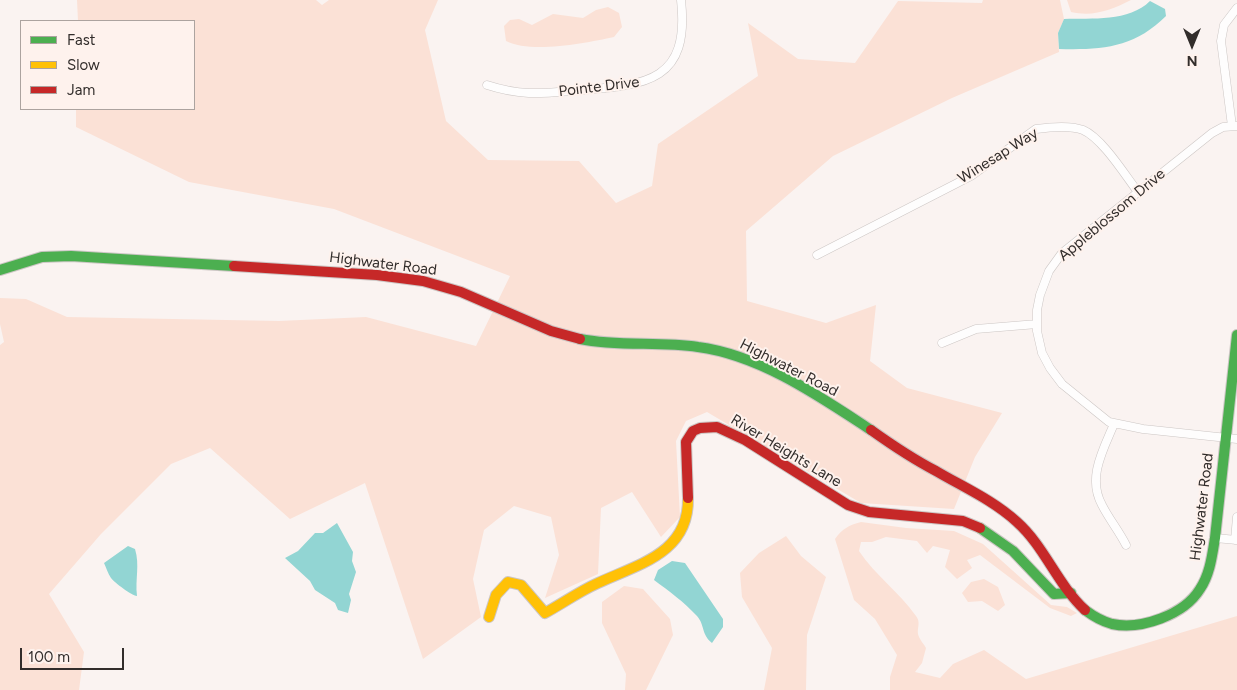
<!DOCTYPE html>
<style>
body{margin:0}
#map{position:relative;width:1237px;height:690px;overflow:hidden;background:#faf3f1;font-family:Figtree,sans-serif}
canvas{display:block}
.legend{position:absolute;left:20px;top:20px;width:175px;height:90px;box-sizing:border-box;background:#fef2ed;border:1px solid #aca39f;margin:0;padding:6px 9px;list-style:none;font-size:15px;color:#322d2b}
.legend li{display:flex;align-items:center;gap:10px;height:25px}
.legend b{width:25px;border:1px solid #aca39f}
.north{position:absolute;left:1167px;top:20px;width:50px;height:50px;-webkit-text-stroke:4px #fef2ed;paint-order:stroke;rotate:180deg;font-size:14px;font-weight:700;line-height:20px;text-align:center;color:#322d2b}
.north::after{content:'';display:block;margin:auto;width:18px;height:22px;background:#322d2b;clip-path:polygon(50% 0,100% 100%,50% 72%,0 100%)}
.scale{position:absolute;left:20px;top:648px;width:104px;height:22px;box-sizing:border-box;border:2px solid #322d2b;border-top:0;padding-left:6px;font-size:15px;line-height:18px;white-space:nowrap;color:#322d2b;-webkit-text-stroke:4px #fef2ed;paint-order:stroke}
</style>
<div id="map">
<canvas width="1237" height="690"></canvas>
<ul class="legend">
<li><b style="height:6px;background:#4caf50"></b>Fast</li>
<li><b style="height:6px;background:#ffc107"></b>Slow</li>
<li><b style="height:6px;background:#c62828"></b>Jam</li>
</ul>
<div class="north">N</div>
<div class="scale">100 m</div>
</div>
<script>
const ctx = document.querySelector('canvas').getContext('2d');
ctx.lineJoin = 'round';
function fillPath(path, color) { ctx.fillStyle = color; ctx.fill(path, 'evenodd'); }
function trace(path, color, width, dash) { ctx.strokeStyle = color; ctx.lineWidth = width; ctx.lineCap = dash ? 'butt' : 'round'; ctx.setLineDash(dash || []); ctx.stroke(path); }
function write(font, color, halo, rows, align = 'center') {
  ctx.font = font + ' Figtree,sans-serif'; ctx.lineWidth = 4; ctx.setLineDash([]); ctx.textBaseline = 'middle'; ctx.strokeStyle = halo; ctx.fillStyle = color; for (const [text, x, y, turn = 0] of rows) {
    ctx.save(); ctx.translate(x, y); ctx.rotate((+turn || 0) * Math.PI / 180); ctx.textAlign = isNaN(turn) ? turn : align; if (halo) ctx.strokeText(text, 0, 0); ctx.fillText(text, 0, 0); ctx.restore();
  }
}
fillPath(new Path2D(`
 M77,0h239l6,5 7,-5h109l-13,30 21,91 42,39 91,1 37,42 36,-17 6,-42 100,-68 -10,-53 50,36 57,4 43,-62 84,2 1,-3h77l4,19 -6,14 1,19 -107,46 -119,58 -87,75 1,70 79,22 50,-18 -6,56 37,27 95,25 -27,44 -21,52 -93,-6 -154,-91 -21,9 -10,20 4,76 -19,20 -29,-45 -31,16 -3,66 -53,24 14,-43 -8,-38 -37,-11 -30,24 -11,49 8,38 -58,42 -58,-176 -75,36 -80,-71 -39,16 -70,70 -52,60 35,58 -5,38h-79v-345l4,-3 -4,-18v-26l26,1 41,18 212,4 87,-4 110,29 34,-70 -176,-67 -145,-27 -113,-55v-18h118v-88h-116z
 M1067,0h64c-20,10 -37,17 -60,12z
 M608,7l11,6 3,14 -8,10c-28,6 -83,17 -108,4l-2,-15 6,-6 9,-1 13,6 21,-11 30,4 13,-8z
 M861,522l45,6 48,3 29,13 68,61 16,2 10,6 -6,3 -21,-8 -70,-53 -13,5 5,8 -15,11 -12,-12 5,-17 -17,-4 -6,7 -10,-12 -31,-4 -14,5h-11l-2,9c16,24 40,41 57,65 5,6 1,12 2,18 1,5 6,10 8,14l-4,15 -7,9 25,6 13,-14 31,-14 42,29 211,-63v74h-347v-13l7,-22 -22,-36 -21,-19 -19,-61c7,-10 14,-14 26,-17z
 M786,536l15,20 25,21 -19,58 -1,55h-42l8,-42 -30,-51 -2,-24 19,-20z
 M984,579l14,8 7,18 -7,6 -16,-10 -14,1 -6,-9 9,-11z
 M624,586l19,3 27,30 3,16 -27,55h-21l1,-16 -24,-51v-21z`), '#fbe1d6');
fillPath(new Path2D(`
 M1150,1l15,8 1,7c-32,32 -64,34 -107,33l-1,-16 6,-14c28,-1 65,3 86,-18z
 M337,523l16,29 -1,9 4,11 -7,22 2,6 -3,13 -10,-3 -3,-7 -20,-13 -5,-9 -25,-23 13,-7 17,-18h8z
 M128,546l7,3c5,16 0,30 2,47 -6,-1 -22,-13 -26,-18 -3,-4 -5,-11 -7,-15z
 M672,561l13,2 38,56v8l-11,16c-11,-9 -7,-18 -15,-27 -13,-14 -28,-25 -43,-36l4,-10z`), '#92d5d3');
const street = new Path2D(`
 M487,85c37,12 57,8 95,5 65,-5 108,-9 99,-90
 M1232,126l-11,-85 3,-16 13,-17
 M1237,126l-14,1 -11,6 -150,120 -13,18 -9,24 -3,15v21l5,22 8,15 12,16 47,38 34,7 94,10
 M817,255l154,-79 65,-47c14,-2 34,-4 47,1 19,8 42,45 55,62
 M942,343l34,-14 61,-5
 M1114,424c-11,26 -27,54 -12,81 7,14 17,26 24,40
 M1215,538l22,2
 M1235,540l2,-23`);
const fast = new Path2D(`
 M0,270l42,-13 29,-1 163,10
 M580,339c39,8 79,2 118,8 62,8 121,49 173,83
 M980,528l33,23 41,43 17,-1
 M1085,610c8,6 16,11 27,14 29,6 72,-9 88,-35 10,-15 12,-33 15,-51l22,-203`);
const slow = new Path2D(`
 M489,617l7,-22 12,-13 13,3 24,28c18,-10 35,-22 53,-30 41,-19 91,-30 90,-85`);
const jam = new Path2D(`
 M234,266l143,9 46,6 38,11 90,39 29,8
 M871,430c21,15 42,29 65,41 27,16 57,29 81,51 28,25 40,62 68,88
 M688,498l-2,-56 7,-11 7,-3 17,-1 28,13 103,65 21,7 94,9 17,7`);
trace(street, '#ccc6c4', 9);
trace(fast, '#ccc6c4', 12);
trace(slow, '#ccc6c4', 12);
trace(jam, '#ccc6c4', 12);
trace(street, '#fefdfd', 8);
trace(fast, '#4caf50', 10);
trace(slow, '#ffc107', 10);
trace(jam, '#c62828', 10);
write('15px', '#322d2b', '#fef2ed', [
 ["Pointe Drive",599,87,-7],
 ["Winesap Way",998,156,-32],
 ["Appleblossom Drive",1112,215,-40],
 ["Highwater Road",383,264,7],
 ["Highwater Road",789,368,27],
 ["River Heights Lane",786,451,31],
 ["Highwater Road",1202,507,-83]
]);
</script>
